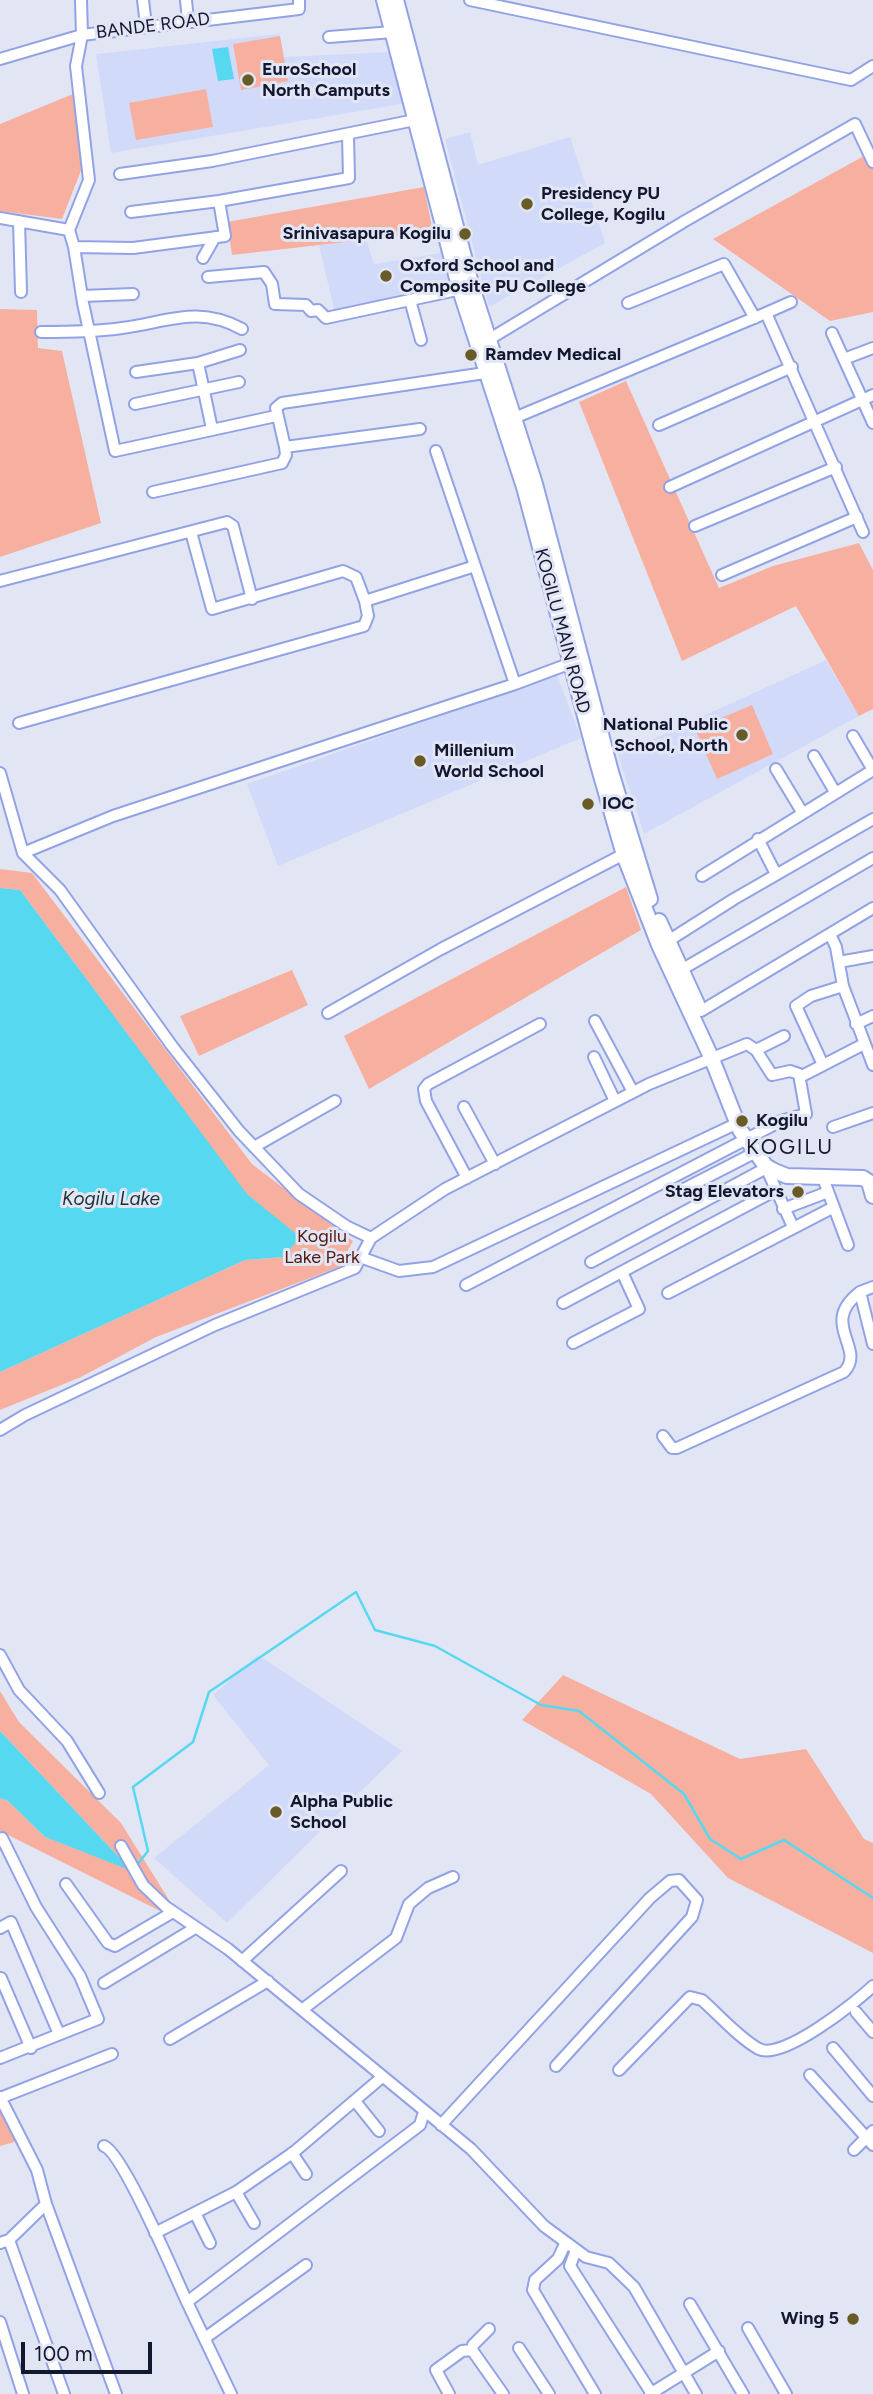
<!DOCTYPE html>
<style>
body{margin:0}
#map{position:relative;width:873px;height:2394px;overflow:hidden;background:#e2e6f4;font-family:Figtree,sans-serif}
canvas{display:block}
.scale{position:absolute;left:21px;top:2342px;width:131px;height:32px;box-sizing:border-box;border:4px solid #131831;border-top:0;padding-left:9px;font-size:21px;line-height:24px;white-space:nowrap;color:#131831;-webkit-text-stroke:5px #e2e6f4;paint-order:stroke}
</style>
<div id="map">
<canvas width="873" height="2394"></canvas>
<div class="scale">100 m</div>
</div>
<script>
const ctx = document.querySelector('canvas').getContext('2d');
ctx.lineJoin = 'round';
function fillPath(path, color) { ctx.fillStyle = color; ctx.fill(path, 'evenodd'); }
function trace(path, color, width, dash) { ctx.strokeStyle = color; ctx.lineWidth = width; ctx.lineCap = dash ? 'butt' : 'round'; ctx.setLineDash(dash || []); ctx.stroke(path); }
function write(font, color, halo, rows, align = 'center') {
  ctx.font = font + ' Figtree,sans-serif'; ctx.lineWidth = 6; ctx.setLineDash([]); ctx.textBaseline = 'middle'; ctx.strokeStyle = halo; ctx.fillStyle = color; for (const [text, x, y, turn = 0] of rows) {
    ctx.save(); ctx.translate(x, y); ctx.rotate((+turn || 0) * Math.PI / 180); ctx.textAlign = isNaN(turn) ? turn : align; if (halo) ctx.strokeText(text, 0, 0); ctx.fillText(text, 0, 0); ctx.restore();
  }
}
fillPath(new Path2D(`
 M280,34l4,23 106,-5 12,52 -291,49 -15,-99z
 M470,132l8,33 92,-28 35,106 -116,64 -44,-168z
 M366,239l8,25 67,-11 9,35 -115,25 -16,-68z
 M826,660l33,56 -215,118 -26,-79z
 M557,675l24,63 -303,128 -31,-82z
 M258,1655l144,96 -175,172 -73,-65 115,-93 -56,-70z`), '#d2daf9');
fillPath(new Path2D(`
 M280,36l8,45 -47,9 -8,-46z
 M206,89l7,38 -77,13 -7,-37z
 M73,94l9,74 -20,51 -62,-8v-87z
 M873,151v161l-43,9 -117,-82z
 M424,187l9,45 -201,23 -5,-33z
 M0,309l37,1 1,38 24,3 39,172 -101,34z
 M626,381l93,207 54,-22 86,-23 14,27v139l-14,7 -63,-110 -114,55 -103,-259z
 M752,705l21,49 -56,25 -22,-50z
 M0,869l32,4 220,291 101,77 -14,26 -183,70 -75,40 -81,33v-38l245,-112 39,-3 15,-20 -52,-42 -227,-305 -20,-2z
 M626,887l15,43 -272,159 -25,-53z
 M292,970l16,35 -109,51 -19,-40z
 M563,1675l177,84 66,-10 58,90 9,4v110l-145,-75 -77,-84 -129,-74z
 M0,1691l19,31 102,101 50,80 -11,8 -160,-80v-33l8,3 37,36 86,33 -131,-139z
 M0,2106l18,35 -18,5z`), '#f7b0a0');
fillPath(new Path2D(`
 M228,47l6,32 -16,2 -6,-32z
 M0,888l20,2 227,304 53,43 -16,20 -39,3 -245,112z
 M0,1731l132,140 -87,-34 -37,-36 -8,-3z`), '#57d8f1');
trace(new Path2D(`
 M137,1865l11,-14 -15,-64 60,-45 16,-50 147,-100 19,38 60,16 106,59 38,6 105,83 26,45 31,20 43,-19 89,58`), '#57d8f1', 2.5);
const street = new Path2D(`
 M143,0l3,25
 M186,0l2,21
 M470,0l381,80 22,-14
 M329,37l64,-5
 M0,59l82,-24 217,-26v-9
 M120,174l92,-13 203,-41
 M131,212l88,-11 130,-23 -1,-43
 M0,218l69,12 20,-50 -13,-114 6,-31 -1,-35
 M19,221l2,71
 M69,230l5,17 59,1 92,-12 -6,-35
 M74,247l9,56 32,148 161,-35
 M203,258l12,-21
 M208,277l56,-5 8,12 3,20 31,1 5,6 7,-1 8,8 140,-30
 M82,296l51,-2
 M410,300l11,40
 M791,302l-25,11 97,219
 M628,303l96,-39 31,54
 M41,332c27,0 54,0 81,-4 46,-6 76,-23 120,1
 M832,333l41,90
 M488,340l197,-119 170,-97 18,38
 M844,359l29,-11
 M198,363l42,-13
 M136,372l62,-9 14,66
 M135,404l104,-22
 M507,421l259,-108
 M659,425l133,-58
 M420,429l-135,18 -9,-39 6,-5 203,-30
 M436,451l79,233 56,-21
 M670,487l203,-92
 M153,492l129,-29 4,-8 -1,-8
 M695,526l141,-59
 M191,532l21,77 131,-38 13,6 9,24
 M722,575l135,-58
 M0,581l227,-59 6,4 19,73
 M19,723l345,-97 4,-10 -3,-15 110,-35
 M853,736l20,34
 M814,756l21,36
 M776,769l26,43
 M0,773l23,80 37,37 112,156 67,85 60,63 47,32 25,12
 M758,839l18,35
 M23,853l90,-37 402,-132
 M702,876l171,-106
 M830,934l6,13 7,39 30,79
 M668,941l66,-42 139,-80
 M839,962l34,-6
 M681,970l192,-112
 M701,1011l172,-103
 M328,1013l113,-64 187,-97
 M595,1021l38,71
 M856,1024l17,-8
 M756,1050l28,-14
 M594,1057l21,44
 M823,1065l-27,-59 15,-10 32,-10
 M800,1077l64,-33
 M464,1107l31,57
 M833,1127l40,-14
 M254,1147l81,-46
 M773,1168l-4,6 24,53
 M467,1178l-41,-77 -2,-12 4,-5 112,-60
 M823,1178l25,67
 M682,1190l76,-39
 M783,1209l45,-17
 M360,1257l39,14 34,-4 309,-146
 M591,1262l179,-96
 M873,1287l-13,5 13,52
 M668,1293l166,-86
 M563,1303l213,-113
 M573,1343l66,-34 -17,-37
 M0,1430l25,-15 190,-90 140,-57 16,-30 74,-49 204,-105 98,-40 9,6 16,25 18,-4 9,3 7,40 -25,7 -315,164
 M663,1436l9,12h5l167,-76c23,-24 -26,-48 16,-80
 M0,1655l19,35 48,51 32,52
 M121,1846l22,39 23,22 62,42 243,200 73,77 42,31 23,6 25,24 62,107
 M66,1884l42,59 7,3 58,-34
 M0,1928l11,-6 48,112
 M242,1961l99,-90
 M1,1978l30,70
 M104,1983l91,-55
 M303,2009l93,-71 13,-34 19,-16 25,-11
 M856,2012l17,20
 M170,2039l98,-58
 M833,2048l40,48
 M0,2058l98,-39 -18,-43 -44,-69 -34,-69
 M619,2070l71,-73 12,3c17,15 37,38 57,49 23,12 96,-46 114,-63
 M810,2075l63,70
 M0,2097l37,73 9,34 70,190
 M0,2098l112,-44
 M355,2101l24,30
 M441,2125l209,-227 20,-17 9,-1 18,20 -5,17 -136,149
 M104,2146c19,7 71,130 83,156
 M854,2150l19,-19
 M292,2153l14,21
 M236,2192l18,31
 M195,2213l15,30
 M155,2233l81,-41 58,-40 87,-74
 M9,2240l55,154
 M566,2242l-8,17 -23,21 -2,10 62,104
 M0,2243l9,-3 37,-36
 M576,2250l-6,16 82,128
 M690,2304l53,90
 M0,2322l23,72
 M748,2328l38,66
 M205,2338l101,-73
 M519,2348l30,46
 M472,2350l31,44
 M472,2350l1,-5 16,-16
 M231,2394l-44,-92 233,-177 4,-13
 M449,2394l-13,-24 26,-19 10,-1
 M650,2394l69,-43`);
const secondary = new Path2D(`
 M384,0l76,290 64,197 74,278 26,90 35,90 53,114 28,71 27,38 20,8 76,2 6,4 4,14
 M396,0l76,287 63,197 76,288 39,127
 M659,921l38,83`);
trace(street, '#92a3e5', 14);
trace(secondary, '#92a3e5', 18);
trace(street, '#fff', 10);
trace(secondary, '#fff', 14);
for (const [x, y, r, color] of [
 [248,80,7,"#695b28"],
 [527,204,7,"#695b28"],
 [465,234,7,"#695b28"],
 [386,276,7,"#695b28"],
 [471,355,7,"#695b28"],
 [742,735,7,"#695b28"],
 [420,761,7,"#695b28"],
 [588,804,7,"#695b28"],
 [742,1121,7,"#695b28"],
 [798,1192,7,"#695b28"],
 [276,1812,7,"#695b28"],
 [853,2319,7,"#695b28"]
]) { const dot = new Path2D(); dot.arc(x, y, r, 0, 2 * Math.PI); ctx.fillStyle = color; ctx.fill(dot); trace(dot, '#e2e6f4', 2.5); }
write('18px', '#131831', '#e2e6f4', [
 ["BANDE ROAD",153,26,-7],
 ["KOGILU MAIN ROAD",562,631,75]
]);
write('bold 18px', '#131831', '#e2e6f4', [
 ["EuroSchool",262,70],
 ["North Camputs",262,91],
 ["Presidency PU",541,194],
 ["College, Kogilu",541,215],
 ["Srinivasapura Kogilu",451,234,"right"],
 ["Oxford School and",400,266],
 ["Composite PU College",400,287],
 ["Ramdev Medical",485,355],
 ["National Public",728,725,"right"],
 ["School, North",728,746,"right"],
 ["Millenium",434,751],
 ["World School",434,772],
 ["IOC",602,804],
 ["Kogilu",756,1121],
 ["Stag Elevators",784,1192,"right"],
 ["Alpha Public",290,1802],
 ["School",290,1823],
 ["Wing 5",839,2319,"right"]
], 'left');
write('18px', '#52190d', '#e2e6f4', [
 ["Kogilu",322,1237],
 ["Lake Park",322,1258]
]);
write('italic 19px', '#193034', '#e2e6f4', [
 ["Kogilu Lake",111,1199]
]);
ctx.letterSpacing = '2px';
write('21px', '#131831', '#e2e6f4', [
 ["KOGILU",790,1148]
]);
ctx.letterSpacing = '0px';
</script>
